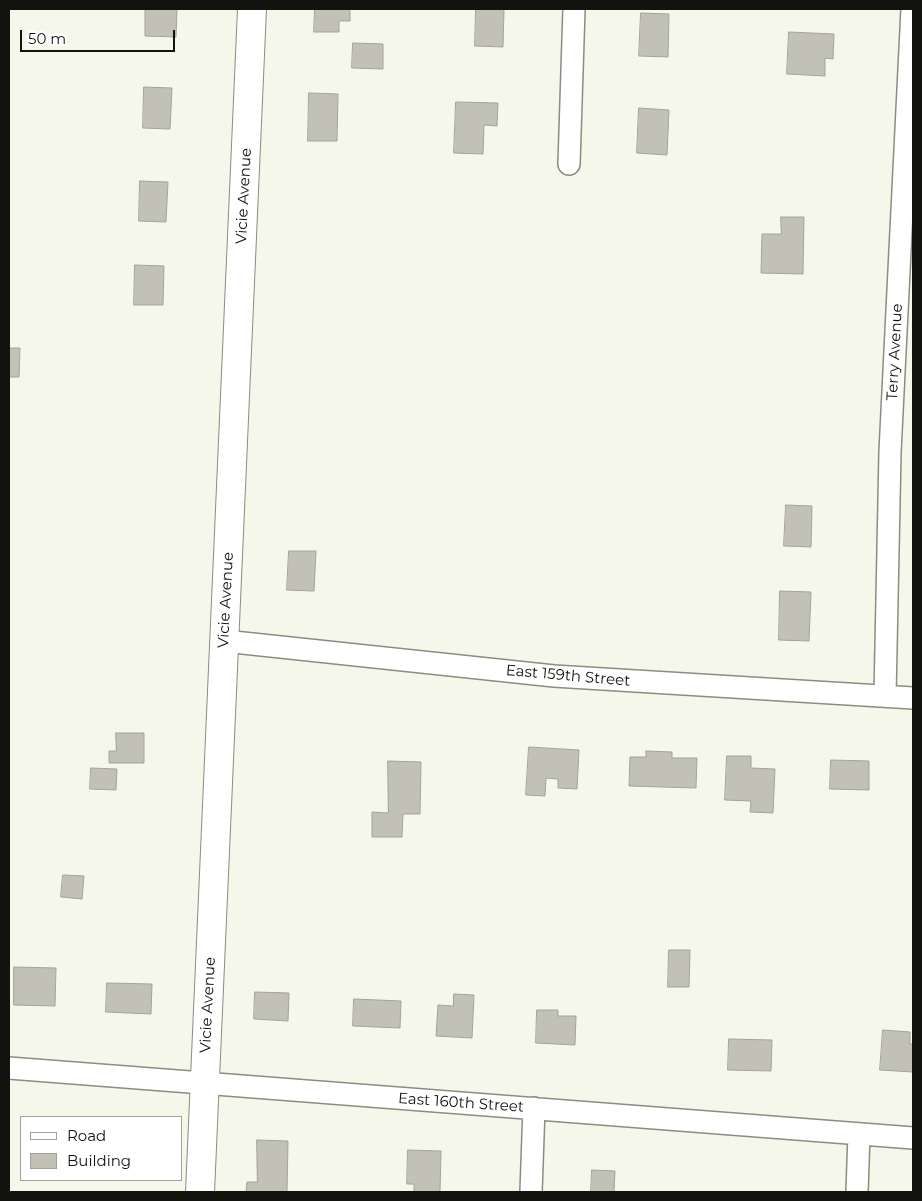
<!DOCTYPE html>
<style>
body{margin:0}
#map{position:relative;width:922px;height:1201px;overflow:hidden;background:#f6f7eb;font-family:Montserrat,sans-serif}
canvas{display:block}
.frame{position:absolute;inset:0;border:10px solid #12130f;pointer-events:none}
.legend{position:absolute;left:20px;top:1116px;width:162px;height:65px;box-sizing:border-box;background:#fff;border:1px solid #a0a19f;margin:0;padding:6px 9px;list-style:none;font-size:15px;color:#12130f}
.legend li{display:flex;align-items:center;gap:10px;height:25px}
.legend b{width:25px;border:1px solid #a0a19f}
.scale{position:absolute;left:20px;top:30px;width:155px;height:22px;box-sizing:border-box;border:2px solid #12130f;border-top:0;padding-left:6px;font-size:15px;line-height:18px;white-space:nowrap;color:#12130f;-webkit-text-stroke:4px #fff;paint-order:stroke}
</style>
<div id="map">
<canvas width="922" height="1201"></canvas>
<div class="frame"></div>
<ul class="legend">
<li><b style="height:6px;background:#fff"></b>Road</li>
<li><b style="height:14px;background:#c1c1b6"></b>Building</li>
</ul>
<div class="scale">50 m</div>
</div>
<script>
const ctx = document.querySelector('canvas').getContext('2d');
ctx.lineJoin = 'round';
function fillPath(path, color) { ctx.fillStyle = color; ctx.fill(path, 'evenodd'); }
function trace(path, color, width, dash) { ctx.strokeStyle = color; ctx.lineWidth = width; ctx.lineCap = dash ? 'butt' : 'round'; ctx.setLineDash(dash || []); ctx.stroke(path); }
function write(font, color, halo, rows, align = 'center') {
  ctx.font = font + ' Montserrat,sans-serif'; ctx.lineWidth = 4.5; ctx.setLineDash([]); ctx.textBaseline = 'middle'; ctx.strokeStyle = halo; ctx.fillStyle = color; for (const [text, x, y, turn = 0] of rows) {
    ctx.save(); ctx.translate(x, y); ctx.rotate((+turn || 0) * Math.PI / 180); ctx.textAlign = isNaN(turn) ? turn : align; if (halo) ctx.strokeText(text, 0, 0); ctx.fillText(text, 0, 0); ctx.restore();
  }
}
const building = new Path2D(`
 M135,9h42l-1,28 -31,-1v-27z
 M315,9h35v12h-11v11h-25z
 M476,9h28l-1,38 -28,-1z
 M641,13l28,1 -1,43 -29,-1z
 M789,32l45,2 -1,25 -8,-1v18l-38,-2z
 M353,43l30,1v25l-31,-1z
 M144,87l28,1 -2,41 -27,-1z
 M309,93l29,1 -1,47h-29z
 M456,102l42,1 -1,23 -13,-1 -1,29 -29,-1z
 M639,108l30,2 -2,45 -30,-2z
 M140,181l28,1 -2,40 -27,-1z
 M781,217h23l-1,57 -42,-1 1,-39h19z
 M135,265l29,1 -1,39h-29z
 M9,348h11l-1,29h-10z
 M786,505l26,1 -1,41 -27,-1z
 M289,551h27l-2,40 -27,-1z
 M780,591l31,1 -2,49 -30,-1z
 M116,733h28v30h-35v-12h7z
 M529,747l50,3 -2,39 -19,-1v-9l-12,-1 -1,18 -19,-1z
 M646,751l26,1v6h25l-1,30 -67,-2 1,-29h16z
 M727,756h24v12l24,1 -2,44 -23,-1 1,-11 -26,-1z
 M831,760l38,1v29l-39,-1z
 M388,761l33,1 -1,52h-17l-1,23h-30v-25l16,1z
 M91,768l26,1 -1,21 -26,-1z
 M63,875l21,1 -2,23 -21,-2z
 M669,950h21l-1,37h-21z
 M14,967l42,1 -1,38 -41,-1z
 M107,983l45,1 -1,30 -45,-2z
 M255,992l34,1 -1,28 -34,-2z
 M454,994l20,1 -2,43 -36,-2 2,-31 15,1z
 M354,999l47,2 -1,27 -47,-2z
 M537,1010h21v6h18l-1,29 -39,-2z
 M883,1030l27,2v12h3v28l-33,-2z
 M729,1039l43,1 -1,31 -43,-1z
 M257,1140l31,1 -1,51h-41l1,-10h10z
 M408,1150l33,1 -1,41h-26v-8h-7z
 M592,1170l23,1 -1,21h-23z`);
fillPath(building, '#c1c1b6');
trace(building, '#a3a499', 1);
const minor = new Path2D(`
 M569,164l5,-155
 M224,641l330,35 359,22
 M885,696l5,-244 22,-443
 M9,1068l904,70
 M531,1192l3,-84
 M857,1192l2,-58`);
const tertiary = new Path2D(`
 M200,1192l52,-1183`);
trace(minor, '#8c8c81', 24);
trace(tertiary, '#8c8c81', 30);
trace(minor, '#fff', 21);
trace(tertiary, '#fff', 28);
write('15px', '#12130f', '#fff', [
 ["Vicie Avenue",244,196,-87],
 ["Terry Avenue",895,352,-87],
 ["Vicie Avenue",226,600,-87],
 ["East 159th Street",568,676,5],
 ["Vicie Avenue",208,1005,-87],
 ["East 160th Street",461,1103,4]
]);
</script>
